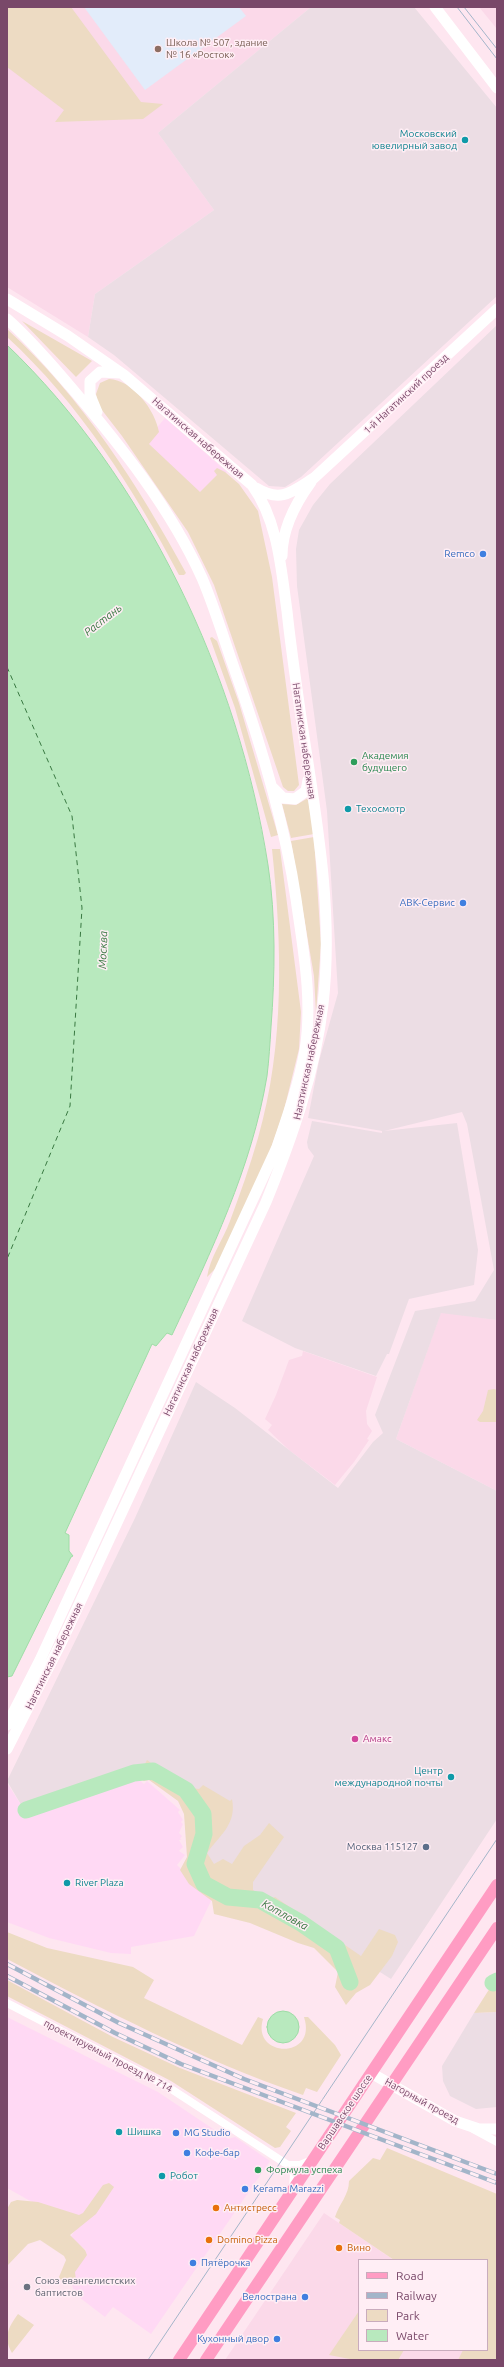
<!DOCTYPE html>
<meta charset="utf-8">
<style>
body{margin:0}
#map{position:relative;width:504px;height:2367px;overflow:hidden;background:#fee6f0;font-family:Ubuntu,sans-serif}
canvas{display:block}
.frame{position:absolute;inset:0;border:8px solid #794869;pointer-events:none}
.legend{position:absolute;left:358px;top:2259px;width:130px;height:92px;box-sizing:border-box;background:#ffeef5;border:1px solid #c9acbd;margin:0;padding:5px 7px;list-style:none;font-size:12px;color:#794869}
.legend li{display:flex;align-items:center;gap:8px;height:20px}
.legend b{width:20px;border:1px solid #c9acbd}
</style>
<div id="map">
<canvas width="504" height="2367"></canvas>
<div class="frame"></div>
<ul class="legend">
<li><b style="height:5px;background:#ff9cc3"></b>Road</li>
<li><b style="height:5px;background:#a3b5c9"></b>Railway</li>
<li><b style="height:11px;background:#eddbc3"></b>Park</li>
<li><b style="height:11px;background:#b8e9be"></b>Water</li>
</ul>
</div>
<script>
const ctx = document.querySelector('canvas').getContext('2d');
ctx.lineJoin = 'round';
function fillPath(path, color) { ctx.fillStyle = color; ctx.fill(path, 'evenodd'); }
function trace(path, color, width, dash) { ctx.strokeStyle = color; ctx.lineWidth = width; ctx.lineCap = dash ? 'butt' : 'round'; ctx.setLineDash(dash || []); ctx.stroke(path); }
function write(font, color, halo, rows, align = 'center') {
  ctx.font = font + ' Ubuntu,sans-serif'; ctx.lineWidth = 3; ctx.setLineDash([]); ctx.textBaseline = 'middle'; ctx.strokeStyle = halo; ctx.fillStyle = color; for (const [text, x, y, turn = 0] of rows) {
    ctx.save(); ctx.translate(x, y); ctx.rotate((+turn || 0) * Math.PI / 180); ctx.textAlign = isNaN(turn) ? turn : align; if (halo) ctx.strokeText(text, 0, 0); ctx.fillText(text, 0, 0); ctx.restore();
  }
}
fillPath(new Path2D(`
 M7,7h304l-153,126 56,77 -119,84 -7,43 -81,-50z
 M479,7h18v22z
 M441,1312l56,8v171l-101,-52z
 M303,1351l74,26 -11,34 1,13 5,7 -5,8 2,1 -15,22 -19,23 -46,-35 -21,-20 4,-5 -7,-6 11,-24 13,-35 13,-4z
 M324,2213l70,47h-35v90h113l-6,10h-241z`), '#fbd9e9');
fillPath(new Path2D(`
 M165,418l62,54 -23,26 -60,-55z
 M137,1778l7,6 3,-3 33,29 -2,2 5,8 -2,2 2,2 -4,9 3,3 -2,3 2,1h-3l4,7 -4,4 6,4 -8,10 35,34 -18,37 -63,11v7l-20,-1 -62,-15 -42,-16v-139l16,25 2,8 23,-11 1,3 9,-4 2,3 27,-9z
 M7,2017l151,75 70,47 7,-2 35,24 -119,173 -38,-27 -8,10 -30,-23 -5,-15 1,-8 15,-21 -16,-12 7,-11 -70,-39z`), '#ffd9f4');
fillPath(new Path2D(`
 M311,7h103l83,101v188l-196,181 -16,10 -16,-1 -155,-131 -26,-18 7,-43 119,-84 -56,-77z
 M497,325v995l-56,-7 -45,126 101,52v328l-106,160 -187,-118 10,-53 -63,-42 -128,42 -16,-27 128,-263 61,-136 39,26 103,80 35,-46 10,-9 -8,-18 40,-104 60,-10 19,-31 -27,-146 -5,-12 -78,19 73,-8 21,127 -4,35 -65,14 -20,55h-2l-11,22 -81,-28 -53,-27 72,-165 -6,-8 -1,-6 5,-21 70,12v-2l-74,-13 11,-57 19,-68 -11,-182 -30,-225 -1,-37 3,-19 14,-25 17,-21z
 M497,2012v95l-21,2 -26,-13 -7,-15 -1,-15 32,-53z`), '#ecdde4');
fillPath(new Path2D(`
 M84,7h155l7,9 -101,74z`), '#e2ecfa');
fillPath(new Path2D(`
 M7,7h64l70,95 22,2 -20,15 -88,3 9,-12 -57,-43z
 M22,321l70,40 -16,16z
 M7,329c75,68 131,156 179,244l-2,2h-5c-45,-86 -100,-172 -172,-238z
 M109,379c24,1 46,31 50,53l-10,12 51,48 17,-17 -3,-4 3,-3 8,4 14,12 19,27 14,66 27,208 -5,6h-6l-5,-4 -69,-202 -26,-53 -66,-96 -24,-31 -2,-11 4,-11z
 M212,637l5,4 22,62 39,132 -7,2 -36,-129 -25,-70z
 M308,798l6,36 -23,4 -9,-34 14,1z
 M314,837l7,107 -5,69 -2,-37 -23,-135z
 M272,849h8l21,163 -2,37 -16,65 -18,51 -48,102 -10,10c3,-20 16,-37 23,-56 10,-27 20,-55 28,-83 27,-93 24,-194 14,-289z
 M494,1389l3,1v32h-17l-3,-2 6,-9 5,-21z
 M147,1760l36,27 16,2 4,-4 27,16 2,-2c5,25 -12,36 -25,54l7,11 9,-5 9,5 12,-18 16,-11 9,-12 15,14 -31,45v8l13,10 9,-3 86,59 18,-27 16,6 3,7 -6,14 -22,29 -14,8 -10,12 -11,-18 3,-15 -24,-24 -16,-5 -48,-20 -36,-9 -2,-13 -23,-17 -9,-14 7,-13 -3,-43 -6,-13 -29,-21 -5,1 -7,-4 -48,19 -4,-4 1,-5 58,-21z
 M7,1932l40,16 86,19 21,13 -10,18 98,47 16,-28 5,2c-12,39 55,41 41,-2h4l27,28 6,10 -24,37 -11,-4 -3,7c-104,-36 -199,-85 -296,-136z
 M497,1977v35l-23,1z
 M7,1980l106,57 67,31 116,45 -10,14 5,4 -11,16 -5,1 -104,-67 -164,-85z
 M387,2148l110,46v166h-39l5,-10h24v-90h-93l-55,-37 1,-3 -5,-3c4,-13 14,-22 14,-36l24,-23 7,2z
 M109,2183l5,4 -18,27 -26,21 15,15 2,5 -12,17 1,8 -7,5 -6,-1 -4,-7 7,-17 -2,-4 -24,-16 -12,4 -21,22v-57l4,-7 6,-2 21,2 41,13 4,-2 20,-28z
 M359,2311v39h45l-6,10h-43l-26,-5z
 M18,2314l16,11 -22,28c-9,-16 -4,-25 6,-39z`), '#eddbc3');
const water = new Path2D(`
 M7,345c138,132 232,332 261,520 8,51 7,111 3,162 -1,16 -2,33 -4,49 -15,91 -56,176 -95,259l-5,-2 -11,13 -4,-2 -87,189 4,2v16l4,5 -2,1 -59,119 -5,1z
 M267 2027a16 16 0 1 1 32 0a16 16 0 1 1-32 0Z`);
fillPath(water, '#b8e9be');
trace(water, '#9edca6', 1);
trace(new Path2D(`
 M26,1810l108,-37 19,-2 33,19 17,24 1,20 -9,30 9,20 24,13 32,3 41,23 36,25 13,34
 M493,1983l4,-2`), '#b8e9be', 17);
trace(new Path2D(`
 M7,667l65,149 10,92 -12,198 -63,153`), '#387841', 1, [5, 4]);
trace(new Path2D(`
 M7,2003l158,82 123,80h12l12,-5
 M473,2129l24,13
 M288,2165l6,9 -1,14`), '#fff', 8);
trace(new Path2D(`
 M435,7l62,81
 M7,299l61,37 56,39 128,110c26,36 29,83 35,126 3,29 7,57 11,85 14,102 37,204 25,308 -8,69 -31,134 -57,198l-204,439 -55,108
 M7,319c23,20 43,44 63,67 50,59 100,121 132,192 12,28 21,58 31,87 27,76 51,154 63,234 7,50 17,100 9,151 -6,33 -17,65 -28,97l-237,513 -33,65
 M97,412l-7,-17v-14l10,-9 20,1
 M256,488c25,15 36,4 58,-10l183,-169
 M282,556c0,-27 13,-52 29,-74
 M273,788l10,10 12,1 11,-8 2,-11
 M371,2073l84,48 24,8h18`), '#fff', 11);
trace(new Path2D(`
 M179,2360l318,-475
 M206,2360l291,-432`), '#ff9cc3', 12);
trace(new Path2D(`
 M457,7l40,52
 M464,7l33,42
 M148,2360l349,-521`), '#a3b5c9', 1);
const rail = new Path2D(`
 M7,1964l112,59 125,56 253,95
 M7,1976l108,57 66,31 316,119`);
trace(rail, '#a3b5c9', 4.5);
trace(rail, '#ffeef5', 3, [9]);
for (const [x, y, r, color] of [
 [158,49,4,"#8d6e63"],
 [465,140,4,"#0f9aa8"],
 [483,554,4,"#3f7fe0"],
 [354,762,4,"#2e9e5b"],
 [348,809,4,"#0f9aa8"],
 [463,903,4,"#3f7fe0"],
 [355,1739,4,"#d1479c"],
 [451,1777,4,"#0f9aa8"],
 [426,1847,4,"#5c6f8a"],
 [67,1883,4,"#0f9aa8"],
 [119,2132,4,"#0f9aa8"],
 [176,2133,4,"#3f7fe0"],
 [187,2153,4,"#3f7fe0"],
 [258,2170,4,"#2e9e5b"],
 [162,2176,4,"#0f9aa8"],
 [245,2189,4,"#3f7fe0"],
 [216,2208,4,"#e8710a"],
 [209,2240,4,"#e8710a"],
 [339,2248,4,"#e8710a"],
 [193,2263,4,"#3f7fe0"],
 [27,2287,4,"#6b7280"],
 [305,2297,4,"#3f7fe0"],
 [277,2339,4,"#3f7fe0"]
]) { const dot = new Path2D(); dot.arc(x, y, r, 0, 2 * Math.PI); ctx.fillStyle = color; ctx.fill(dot); trace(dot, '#ffeef5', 1.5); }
write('10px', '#785e54', '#ffeef5', [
 ["Школа № 507, здание",166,43],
 ["№ 16 «Росток»",166,55]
], 'left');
write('10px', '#0d838f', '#ffeef5', [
 ["Московский",457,134,"right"],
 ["ювелирный завод",457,146,"right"],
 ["Техосмотр",356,809],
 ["Центр",443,1771,"right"],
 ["международной почты",443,1783,"right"],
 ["River Plaza",75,1883],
 ["Шишка",127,2132],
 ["Робот",170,2176]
], 'left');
write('10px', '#794869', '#ffeef5', [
 ["1-й Нагатинский проезд",406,394,-43],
 ["Нагатинская набережная",198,438,41],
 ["Нагатинская набережная",304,741,82],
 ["Нагатинская набережная",309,1062,-78],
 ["Нагатинская набережная",191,1362,-65],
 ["Нагатинская набережная",54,1656,-64],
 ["проектируемый проезд № 714",108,2056,28],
 ["Нагорный проезд",422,2101,29],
 ["Варшавское шоссе",345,2112,-56]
]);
write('10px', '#366cbe', '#ffeef5', [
 ["Remco",475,554],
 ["АВК-Сервис",455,903],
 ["MG Studio",184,2133,"left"],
 ["Кофе-бар",195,2153,"left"],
 ["Kerama Marazzi",253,2189,"left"],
 ["Пятёрочка",201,2263,"left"],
 ["Велострана",297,2297],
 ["Кухонный двор",269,2339]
], 'right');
write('10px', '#27864d', '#ffeef5', [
 ["Академия",362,756],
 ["будущего",362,768],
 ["Формула успеха",266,2170]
], 'left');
write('10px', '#b23c85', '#ffeef5', [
 ["Амакс",363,1739]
], 'left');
write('10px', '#4e5e75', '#ffeef5', [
 ["Москва 115127",418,1847]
], 'right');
write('10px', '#c56008', '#ffeef5', [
 ["Антистресс",224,2208],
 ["Domino Pizza",217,2240],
 ["Вино",347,2248]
], 'left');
write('10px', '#5b616d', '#ffeef5', [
 ["Союз евангелистских",35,2281],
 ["баптистов",35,2293]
], 'left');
write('italic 11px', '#387841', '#ffeef5', [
 ["Растань",103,620,-38],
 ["Москва",103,950,-88],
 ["Котловка",285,1915,29]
]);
</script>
